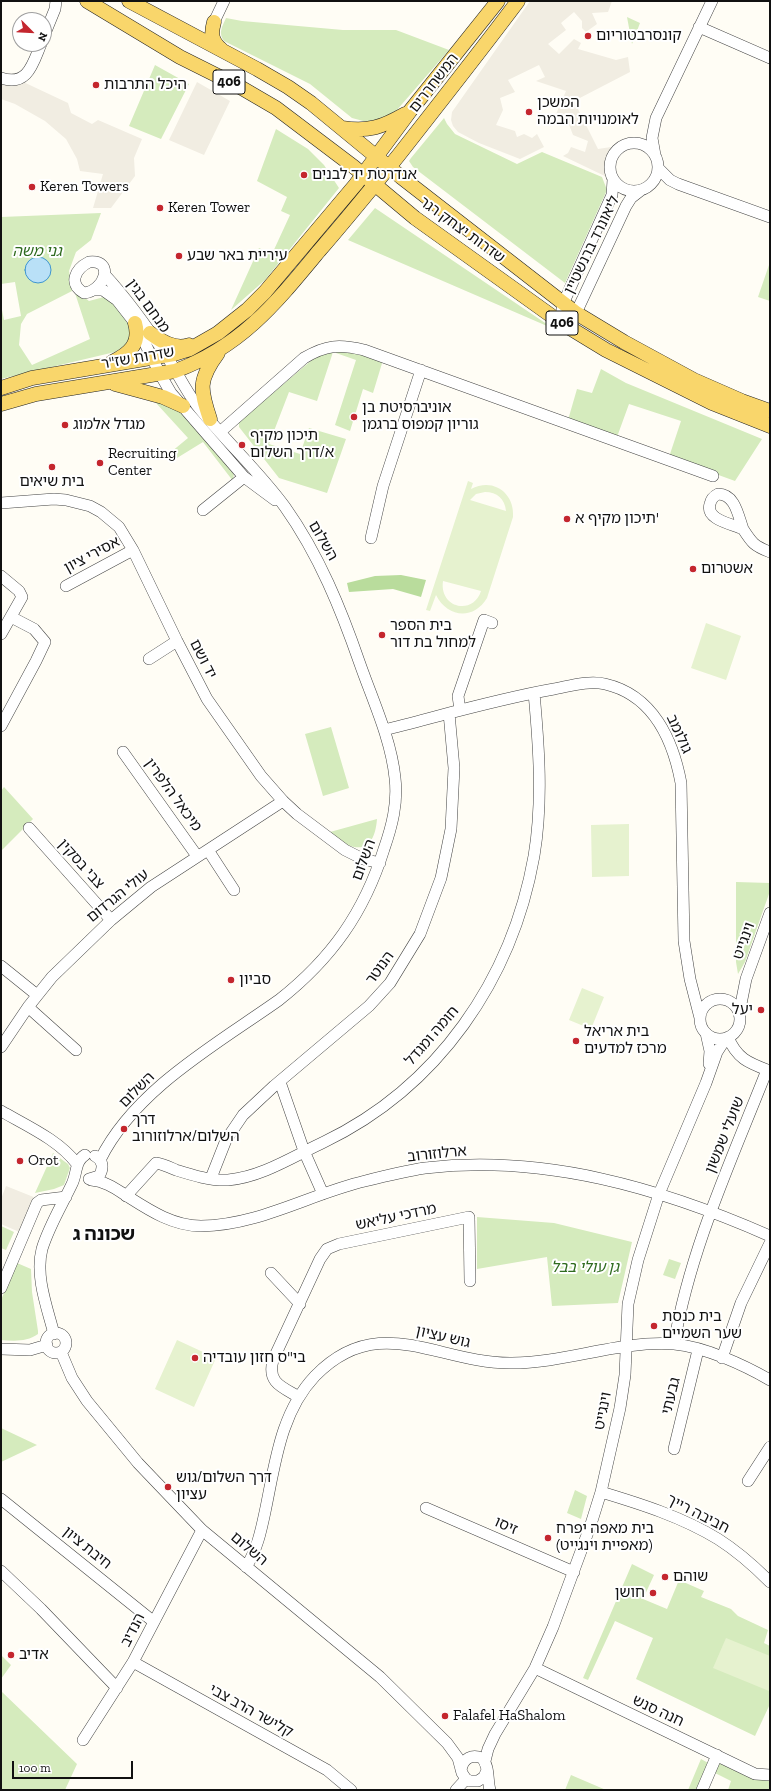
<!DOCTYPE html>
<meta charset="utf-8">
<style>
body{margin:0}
#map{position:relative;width:771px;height:1791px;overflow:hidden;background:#fffdf5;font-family:"Zilla Slab",serif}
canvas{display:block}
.frame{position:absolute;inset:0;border:2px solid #111;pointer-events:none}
.north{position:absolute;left:12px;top:12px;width:40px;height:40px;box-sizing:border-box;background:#fff;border:1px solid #a0a0a0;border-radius:50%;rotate:114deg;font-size:11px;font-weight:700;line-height:16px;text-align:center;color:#111}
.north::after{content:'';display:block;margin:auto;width:14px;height:18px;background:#c4262e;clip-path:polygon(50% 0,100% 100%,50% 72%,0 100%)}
.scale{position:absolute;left:12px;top:1761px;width:121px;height:18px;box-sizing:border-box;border:2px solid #111;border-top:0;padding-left:5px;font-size:12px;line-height:14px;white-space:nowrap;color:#111;-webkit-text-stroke:3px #fff;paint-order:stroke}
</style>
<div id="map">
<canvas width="771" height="1791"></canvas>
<div class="frame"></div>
<div class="north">N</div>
<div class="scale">100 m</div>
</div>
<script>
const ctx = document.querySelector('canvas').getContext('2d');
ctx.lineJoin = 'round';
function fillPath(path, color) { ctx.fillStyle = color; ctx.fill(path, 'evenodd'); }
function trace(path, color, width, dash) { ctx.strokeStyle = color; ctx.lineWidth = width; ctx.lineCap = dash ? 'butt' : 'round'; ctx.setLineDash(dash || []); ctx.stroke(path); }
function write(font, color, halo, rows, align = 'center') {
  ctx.font = font + ' "Zilla Slab","Noto Sans Hebrew",serif'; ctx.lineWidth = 4; ctx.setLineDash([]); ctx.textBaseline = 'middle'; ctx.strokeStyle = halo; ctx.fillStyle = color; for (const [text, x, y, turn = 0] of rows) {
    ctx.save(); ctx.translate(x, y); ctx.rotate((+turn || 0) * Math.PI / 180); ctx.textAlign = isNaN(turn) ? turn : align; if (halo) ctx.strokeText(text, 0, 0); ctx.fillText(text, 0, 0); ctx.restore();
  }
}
fillPath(new Path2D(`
 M627,17l13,6 -8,21z
 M226,18l16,3 101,9h53l53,20 -53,61 -16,8 -13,3 -15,-4 -42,-34 -86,-43c-6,-8 -2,-14 2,-23z
 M155,65l34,19 -28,55 -32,-13z
 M444,118l3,6 8,10 62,30 25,-12 60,25 5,13 -42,93 -152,-116 -4,-6 2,-3z
 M276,129l32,20 16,16 15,23 -74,92 -34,30 28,-62 13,6 18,-39 -9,-4 6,-14 -30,-16z
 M375,208l179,121 -206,-89z
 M101,213l-10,27 -15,12 -7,19 3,17 17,13 15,-4c20,10 28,24 25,46l-14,9 -114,27v-74l3,15 17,-4 -6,-34 -14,2v-67zM74,290l16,49 -58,26 -13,-20 2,-21 6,-10z
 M769,265h1v36l-12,-4z
 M337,348l46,12 -10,33 -10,-4 -13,42 -15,-6 21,-65 -20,-7z
 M333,352l-16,49 -28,-9 -20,52 31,10 9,-26 37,11 -19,54 -48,-15 -40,-51v-5l74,-63 8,-5z
 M601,369l25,14 136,56 -27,42 -66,-24 12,-36 -52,-17 -12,33 -49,-17 9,-31 15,4z
 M167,402l6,2 61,69 -1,8 -30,-39 -26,16 -6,-6 17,-14 -32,-35z
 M331,727l18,61 -26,8 -18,-62z
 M4,787l29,32 -32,32v-60z
 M377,819c-1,13 -5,31 -23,28 -8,-1 -17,-10 -24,-15z
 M736,882l34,1v8l-25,71 -7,12 -2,-12z
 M53,1153l15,11 2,4 -6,17 -10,4 -19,4z
 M477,1217l77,6 78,19 -14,61 -66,3 -5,-49 -70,12z
 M1,1226l13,6 -8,18 -5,-2z
 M669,1259l12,4 -6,16 -12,-4z
 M17,1263l14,6 1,23 6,39v3c-11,8 -24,7 -37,6v-40z
 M1,1428l36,17 -36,17z
 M575,1490l12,6 -6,23 -14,-6z
 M632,1564l22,11 -11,24 24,10 12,-29 25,11 -3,6 30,12 7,7 30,14 -4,13 6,3v58l-15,32 -119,-57 17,-41 -38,-17 -27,59 -5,-2z
 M1,1655l10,10 -10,14z
 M1,1691l76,73 -12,26h-64z
 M701,1759l9,5 -11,26h-11z
 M718,1760l52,19v11h-42l3,-9 -18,-9z
 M571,1775l35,15h-41z`), '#d5ebbd');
fillPath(new Path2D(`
 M401,575l25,5 -5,17 -28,-8 -44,3 -2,-9 28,-7z`), '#b9dc9c');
fillPath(new Path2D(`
 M468,481l5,2 -2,6c22,-12 44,4 42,28l-26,81c-14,23 -40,19 -51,-3l-6,16 -4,-1zM485,492c12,0 20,7 21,19l-36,-11 6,-6zM443,581l38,10c-8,25 -42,17 -38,-10z
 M706,623l35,13 -15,44 -35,-12z
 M629,824v52l-37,1 -1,-52z
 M582,988l22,9 -13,32 -22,-9z
 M177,1340l39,18 -22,49 -39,-18z
 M726,1638l44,18 -1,35 -56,-23z`), '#e6f2cf');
fillPath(new Path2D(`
 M530,1h82l-4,11 -16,1 5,11 -11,8 -4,-4v-7l-8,-9 -13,11 5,7 -18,14 11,10 15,-15 7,4 -3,6 38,11 12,-3 2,15 -56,29 24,48 13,-2 -5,18 3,13 -46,-22 5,-3 3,-6 14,5 3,-11 -15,-6 -8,-21 -12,7 13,-30 -30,-10 9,-4 -6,-12 -31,15 7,12 -15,6 3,12 -7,15 19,6 2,6 7,-3 8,4 5,-4 7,13 -24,12 -41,-16 -21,-11 -5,-6 -2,-6 1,-8z
 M1,78l16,1 51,24 3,10 21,11 6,-4 44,19 -8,19 1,18 -24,32h-18l10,-34 -23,-3 -3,-12 -11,-20 -21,-18 -30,-17 -14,-5z
 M197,82l33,19 -26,54 -35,-15z
 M6,1186l35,14 -17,34 -23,-10v-25z`), '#f1ede2');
const water = new Path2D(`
 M25 270a13 13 0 1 1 26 0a13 13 0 1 1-26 0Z`);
fillPath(water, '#b9e0f7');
trace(water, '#3f96cf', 1);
const minor = new Path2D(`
 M214,22l10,-21
 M699,27l71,31
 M44,36l11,-27 1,-8
 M1,78c27,9 32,-15 40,-34
 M610 167a24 24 0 1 1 48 0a24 24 0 1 1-48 0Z
 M655,155l-3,-17 4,-20 56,-117
 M659,169l11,11 8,4 92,33
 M89,262c26,-3 16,29 -5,31 -16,-9 -9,-24 5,-31z
 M94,290h9l14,10 18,23 25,51 11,19 73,84 31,23
 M560,322l16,-9 50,-107 5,-8 9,-7
 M560,322l3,-18 49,-109 1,-15
 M220,432l84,-74c22,-13 35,-14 60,-8l349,126
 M718,494c17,0 20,21 25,35 -10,-5 -38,-9 -33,-25 1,-5 4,-8 8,-10z
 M1,503l53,-4 12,1 24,6 11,6 18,15 14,23 44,91 30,58 54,77 22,25 14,13 48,36 18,9 17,4
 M203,510l41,-33
 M743,529c9,14 11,17 27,23
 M371,538l12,-52 38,-116
 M1,576l18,15 3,6 -21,37
 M66,586l67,-36
 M149,659l28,-18
 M460,710l-2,-14 26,-76 8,3
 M1,726l35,-65 9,-19 -11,-13 -23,-12
 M384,730c56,-14 113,-31 170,-41 16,-3 35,-9 51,-5 48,11 68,56 76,99l3,158 6,38 10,39
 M123,752l74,104
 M29,828l82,92
 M208,850l26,40
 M1,966l36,29
 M700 1019a20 20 0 1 1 40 0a20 20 0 1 1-40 0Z
 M28,1007l48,43
 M739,1014l7,-35 24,-66
 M706,1033l4,18 -1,13
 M728,1037c9,22 21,26 42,34
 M1,1047l27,-40 24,-30 59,-57 40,-33 132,-86
 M280,1082l24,69 19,43
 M1,1111c26,15 58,29 76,53
 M100,1160c35,-71 117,-116 179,-160 52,-41 85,-87 105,-151 8,-23 14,-46 11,-71 -4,-39 -22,-77 -35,-114 -19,-55 -41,-109 -75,-157 -27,-37 -61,-67 -89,-103 -11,-15 -19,-32 -29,-47 -19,-29 -39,-57 -62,-82
 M211,1178l15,-38 17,-25 31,-29 95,-80 21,-23 30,-49 21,-56 10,-49 3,-61 -5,-55
 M89,1179l10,-3c5,-8 4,-16 -4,-20
 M91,1180c14,1 25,9 36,16 22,14 46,30 74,30 59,-1 109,-32 164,-45 20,-5 40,-10 60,-13 119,-14 236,20 345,68
 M126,1196l30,-33c7,1 13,4 20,7 16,5 35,11 52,10 34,-3 66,-24 96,-38 114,-55 188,-162 210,-286 9,-54 5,-109 0,-163
 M271,1273l29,31
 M1,1288l36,-85 4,-3 25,-3
 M46 1343a10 10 0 1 1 20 0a10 10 0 1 1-20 0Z
 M54,1334c-7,-27 -19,-58 -12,-85 7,-23 20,-44 30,-65 5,-10 3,-23 13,-29
 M674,1344c16,-95 58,-185 93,-274
 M1,1349l29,1 17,-5
 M61,1352l11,26 15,23 51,62 64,67 178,147 67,66 11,15 4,15 4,6 4,2h8l6,-4 3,-7
 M722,1358l19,-55 29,-60
 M299,1397c-17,-10 -32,-14 -26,-37l47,-101 7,-10 12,-5 130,-27 1,64
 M674,1449l24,-99
 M748,1481l22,-34
 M601,1492c40,12 81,25 117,47 19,12 36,27 52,43
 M1,1499l153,123
 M426,1508l148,64
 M246,1567c11,-17 15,-36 19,-55 10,-47 15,-99 50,-136 64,-66 123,-12 197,-13 54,0 107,-23 162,-19 31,3 70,21 96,36
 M1,1571l40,38 76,79
 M133,1662l194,108 24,20
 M535,1668l220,106 15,1
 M83,1740l50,-78 69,-132
 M485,1761l3,-12 7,-15 40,-66 18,-41 38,-103 10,-32 19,-84 5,-33 3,-71 10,-44 21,-66 47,-111 11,-31 9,-14
 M461,1770c2,-12 11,-16 21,-12 8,9 5,22 8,32
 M456,1790l10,-11
 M702,1790l15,-35`);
const major = new Path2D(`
 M87,1l93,56 60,30 36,21 78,59 61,51 145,104 46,28 106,53 58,23
 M129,1l128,68 31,18 23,16 90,74 175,136 48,29 70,38 48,21 28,10
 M214,22c-3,11 -3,19 7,27
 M342,128c27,4 40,-1 63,-14
 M150,333c11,8 25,17 39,12
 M112,362c17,-8 29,-18 23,-39
 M115,384l48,13 20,9
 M1,388l31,-10 142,-24 16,-5 28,-16 29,-23 18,-18 91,-108 54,-73 88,-110
 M1,404l35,-10 139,-23c66,-24 101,-68 144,-120 27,-31 53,-63 79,-95 40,-51 81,-103 120,-155
 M210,419c-10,-30 -12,-39 8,-66`);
trace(minor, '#444', 12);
trace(major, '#222', 15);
trace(minor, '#fff', 11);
trace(major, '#f9d66b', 14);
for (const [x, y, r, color] of [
 [588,36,4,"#c4262e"],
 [96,85,4,"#c4262e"],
 [529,112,4,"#c4262e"],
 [304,175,4,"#c4262e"],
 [32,187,4,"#c4262e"],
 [160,208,4,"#c4262e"],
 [179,256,4,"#c4262e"],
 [354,417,4,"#c4262e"],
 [65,425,4,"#c4262e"],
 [242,445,4,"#c4262e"],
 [100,463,4,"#c4262e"],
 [52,467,4,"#c4262e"],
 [567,519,4,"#c4262e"],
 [693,569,4,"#c4262e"],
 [382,635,4,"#c4262e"],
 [231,980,4,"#c4262e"],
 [761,1010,4,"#c4262e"],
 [576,1041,4,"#c4262e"],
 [124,1129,4,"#c4262e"],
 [20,1161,4,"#c4262e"],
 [654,1326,4,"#c4262e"],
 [195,1358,4,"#c4262e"],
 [168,1487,4,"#c4262e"],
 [548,1538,4,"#c4262e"],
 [665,1577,4,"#c4262e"],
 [653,1593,4,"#c4262e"],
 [11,1655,4,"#c4262e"],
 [445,1716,4,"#c4262e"]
]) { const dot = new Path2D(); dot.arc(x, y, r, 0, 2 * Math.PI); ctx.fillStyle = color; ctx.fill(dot); trace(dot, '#fff', 1.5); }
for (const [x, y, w] of [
 [229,82,32],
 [562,323,32]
]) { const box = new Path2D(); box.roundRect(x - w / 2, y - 12, w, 24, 3); ctx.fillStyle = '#fff'; ctx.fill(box); trace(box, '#111', 1); }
write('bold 14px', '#111', null, [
 ["406",229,82],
 ["406",562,323]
]);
write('15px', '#111', '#fff', [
 ["קונסרבטוריום",596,36],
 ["היכל התרבות",104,85],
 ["המשכן",537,103],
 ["לאומנויות הבמה",537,120],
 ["אנדרטת יד לבנים",312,175],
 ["Keren Towers",40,187],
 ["Keren Tower",168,208],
 ["עיריית באר שבע",187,256],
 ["אוניברסיטת בן",362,408],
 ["גוריון קמפוס ברגמן",362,425],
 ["מגדל אלמוג",73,425],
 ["תיכון מקיף",250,436],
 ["א/דרך השלום",250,453],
 ["Recruiting",108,454],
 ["Center",108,471],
 ["בית שיאים",52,482,"center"],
 ["תיכון מקיף א'",575,519],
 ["אשטרום",701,569],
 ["בית הספר",390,626],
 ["למחול בת דור",390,643],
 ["סביון",239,980],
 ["יעל",753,1010,"right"],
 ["בית אריאל",584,1032],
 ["מרכז למדעים",584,1049],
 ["דרך",132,1120],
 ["השלום/ארלוזורוב",132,1137],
 ["Orot",28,1161],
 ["בית כנסת",662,1317],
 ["שער השמיים",662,1334],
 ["בי\"ס חזון עובדיה",203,1358],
 ["דרך השלום/גוש",176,1478],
 ["עציון",176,1495],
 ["בית מאפה יפרח",556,1529],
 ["(מאפיית וינגייט)",556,1546],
 ["שוהם",673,1577],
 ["חושן",645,1593,"right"],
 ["אדיב",19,1655],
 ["Falafel HaShalom",453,1716]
], 'left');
write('15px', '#111', '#fff', [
 ["המשחררים",434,83,-52],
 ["שדרות יצחק רגר",462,230,36],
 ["ליאונרד ברנשטיין",592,245,-64],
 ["מנחם בגין",148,306,54],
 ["שדרות שז\"ר",138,358,-10],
 ["השלום",323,541,60],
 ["אסירי ציון",92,555,-28],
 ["יד ושם",203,659,63],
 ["גולומב",679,734,65],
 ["מיכאל הלפרין",173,795,54],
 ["השלום",364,860,-70],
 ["צבי בסקין",81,864,48],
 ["עולי הגרדום",118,896,-39],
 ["וינגייט",744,941,-70],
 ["הנוטר",380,968,-54],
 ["חומה ומגדל",432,1036,-49],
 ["השלום",137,1090,-45],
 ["שועלי שמשון",725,1135,-68],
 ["ארלוזורוב",437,1154,-6],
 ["מרדכי עליאש",396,1217,-12],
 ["גוש עציון",443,1337,13],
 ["גבעתי",671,1396,-76],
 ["וינגייט",603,1411,-79],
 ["חביבה רייך",698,1514,27],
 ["זיסו",506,1526,24],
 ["חיבת ציון",87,1548,39],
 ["השלום",249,1549,40],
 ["הנדיב",133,1630,-63],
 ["קלישר הרב צבי",251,1711,29],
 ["חנה סנש",658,1711,25]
]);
write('italic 15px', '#2f6b1f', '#fff', [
 ["גני משה",37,252],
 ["גן עולי בבל",585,1268]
]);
write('bold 19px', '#111', '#fff', [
 ["שכונה ג",104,1235]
]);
</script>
